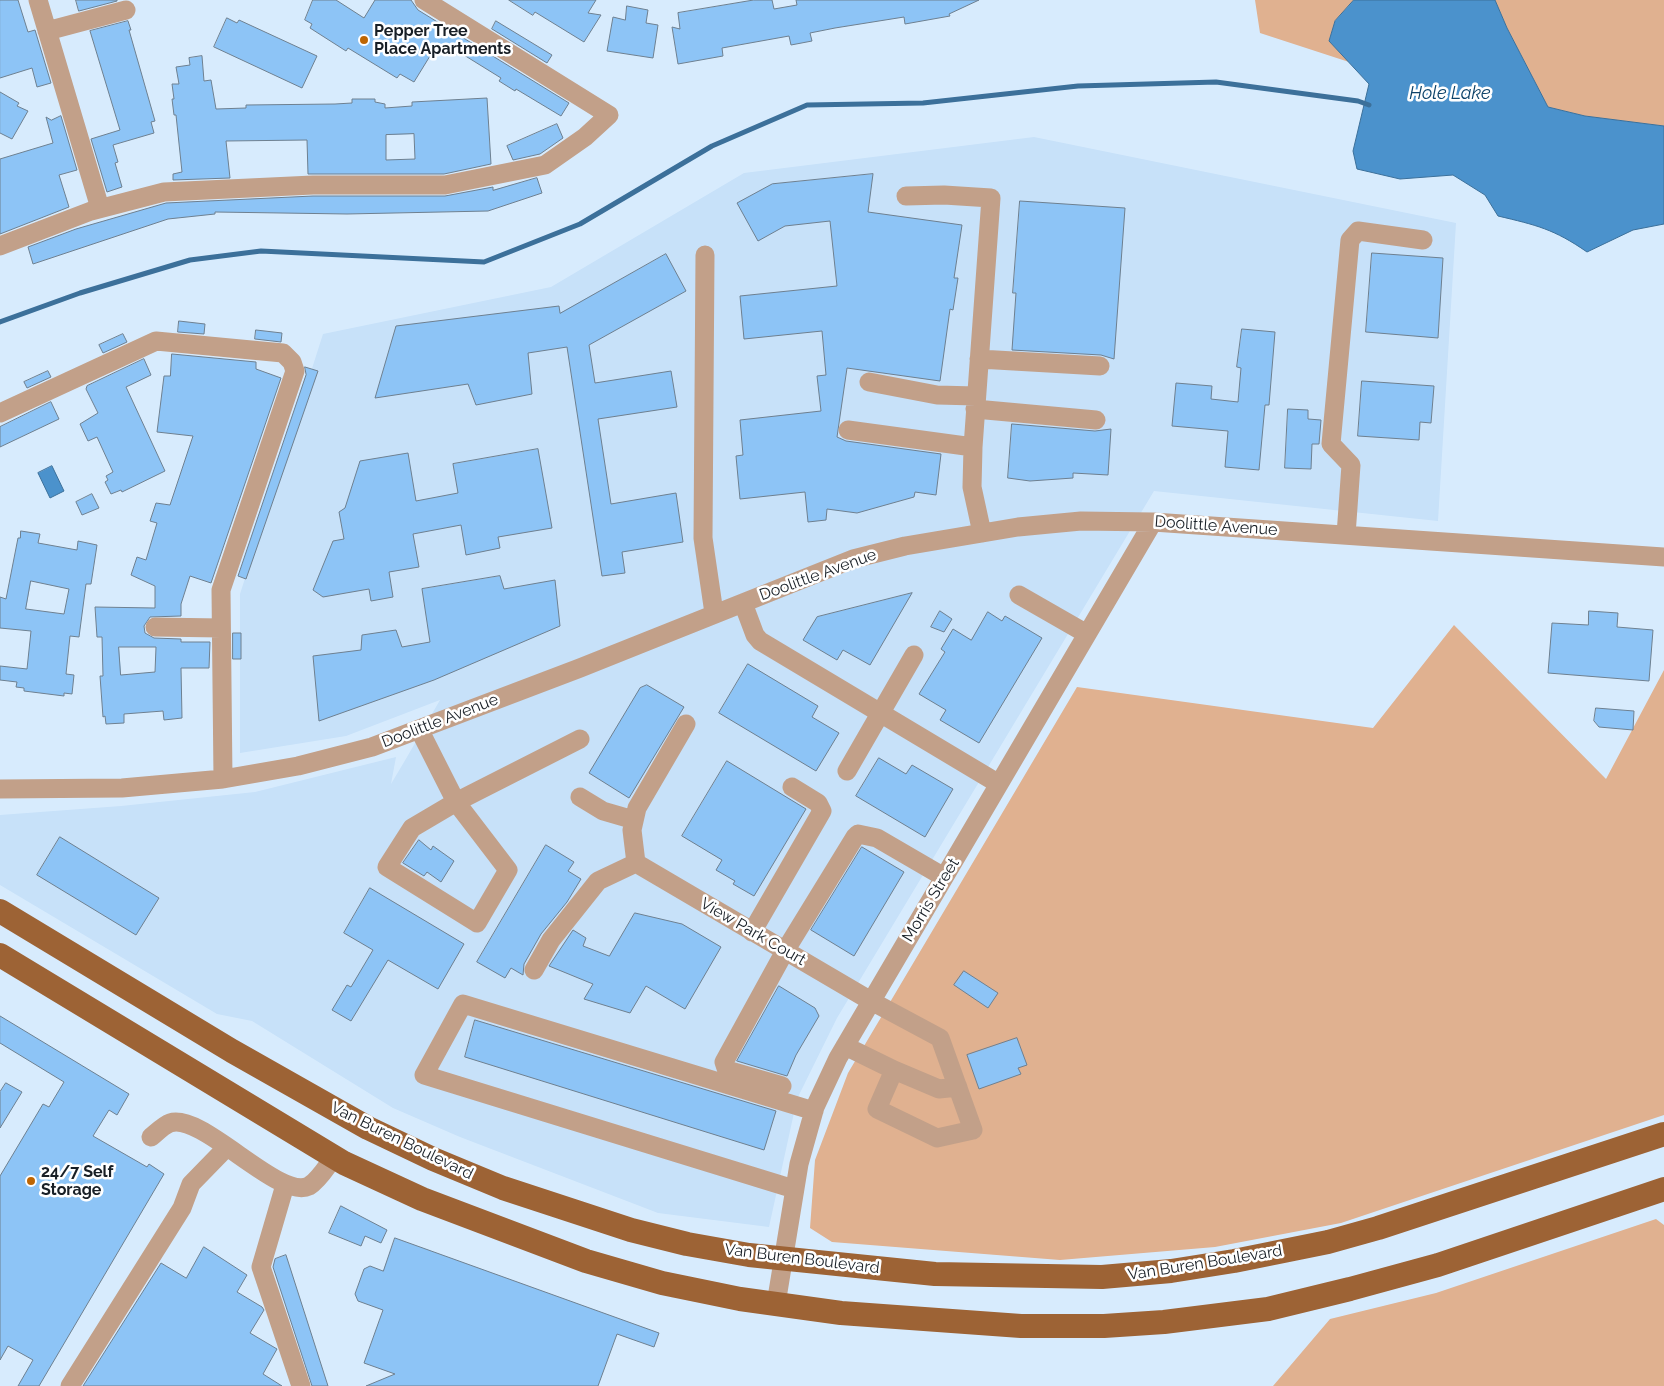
<!DOCTYPE html>
<style>
body{margin:0}
canvas{display:block;background:#d7ebfd}
</style>
<canvas width="1664" height="1386"></canvas>
<script>
const ctx = document.querySelector('canvas').getContext('2d');
ctx.lineJoin = 'round';
function fillPath(path, color) { ctx.fillStyle = color; ctx.fill(path, 'evenodd'); }
function trace(path, color, width, dash) { ctx.strokeStyle = color; ctx.lineWidth = width; ctx.lineCap = dash ? 'butt' : 'round'; ctx.setLineDash(dash || []); ctx.stroke(path); }
function write(font, color, halo, rows, align = 'center') {
  ctx.font = font + ' Raleway,sans-serif'; ctx.lineWidth = 5; ctx.setLineDash([]); ctx.textBaseline = 'middle'; ctx.strokeStyle = halo; ctx.fillStyle = color; for (const [text, x, y, turn = 0] of rows) {
    ctx.save(); ctx.translate(x, y); ctx.rotate((+turn || 0) * Math.PI / 180); ctx.textAlign = isNaN(turn) ? turn : align; if (halo) ctx.strokeText(text, 0, 0); ctx.fillText(text, 0, 0); ctx.restore();
  }
}
fillPath(new Path2D(`
 M1034,137l422,86 -18,298 -284,-30 -317,527 -40,81 -28,128 -111,-14 -198,-76 -67,-29 -141,-87 -35,-7 -217,-129v-70l121,-9 134,-14 141,-35 -5,27 16,-27 33,-57 -94,36 -106,17v-159l83,-260 228,-47 193,-114z`), '#c7e1f9');
fillPath(new Path2D(`
 M1255,0h99l-19,21 -6,20 20,21 -89,-29z
 M1495,0h169v126l-79,-10 -37,-9 -41,-79z
 M1454,625l152,154 58,-109v445l-323,108 -126,24 -155,13 -228,-18 -22,-14 5,-68 33,-87 229,-386 296,41z
 M1656,1219l8,6v161h-391l57,-67 106,-26z`), '#e0b190');
const water = new Path2D(`
 M1354,0h141l12,28 41,79 37,9 79,10v98l-31,6 -46,22c-33,-23 -51,-27 -89,-36l-13,-21 -32,-20 -53,4 -43,-10 -4,-18 16,-67 -40,-43 6,-20z
 M52,466l12,25 -14,7 -12,-25z`);
fillPath(water, '#4b92cc');
trace(water, '#3c709a', 1);
trace(new Path2D(`
 M0,322l80,-29 110,-33 71,-9 223,11 96,-38 132,-78 95,-41 116,-2 155,-17 138,-4 142,19 11,4`), '#3c709a', 5);
const building = new Path2D(`
 M0,0h18l10,32 7,-2 16,53 -14,4 -5,-19 -32,10z
 M76,0h41v1l-38,10z
 M313,0h23l28,18 11,-18h36l7,10 151,93 -8,13 -45,-27 -1,2 -16,-10 2,-3 -42,-26 -1,3 -20,-12 -24,39 -14,-8 -3,4 -49,-30 -2,3 -36,-23 2,-4 -7,-4z
 M509,0h87l-8,13 13,2 -17,27 -49,-30 -2,3z
 M754,0h18l2,9 23,-4 -1,-5h183l-30,14 1,2 -45,8 -1,-7 -69,11 -25,5 2,8 -21,4 -2,-9 -67,12 1,8 -45,8 -6,-37 8,2 -2,-16z
 M627,6l21,4 -2,13 12,2 -5,33 -46,-7 6,-34 12,3z
 M227,18l10,5 2,-3 78,36 -15,32 -88,-41z
 M128,21l3,9h-2l26,91 -4,1 3,11 -41,12 5,17 -3,1 7,24 -15,5 -16,-53 29,-9 -30,-99z
 M496,21l56,34 -5,8 -55,-34z
 M202,56l2,25 7,-1 5,29 30,-1v-3l89,-1 17,-1v-4h23v3l10,2v4l27,-2v-4l75,-4 4,66 -47,10h-136l-1,-34 -81,1 4,37 -57,2v-6l9,-2 -6,-57h-2l-2,-16h2l-2,-15h7l-3,-17 14,-2 -1,-7zM414,134l1,25 -29,1v-25z
 M0,92l19,11 -2,3 11,5 -16,28 -12,-6z
 M61,116l16,54 -18,5 10,32 -69,27v-75l53,-16 -7,-26 5,3z
 M557,124l6,14 -23,16 -27,6 -6,-14z
 M873,174l-5,38 94,13 -8,53h4l-5,32 -3,-1 -10,72 -93,-13 -10,69 9,4 95,13 -5,41 -21,-3 -1,5 -57,16 -30,-4 -1,11 -18,2 -3,-30 -65,7 -4,-43 7,-1 -3,-35 81,-9 -4,-35 9,-1 -4,-44 -78,8 -4,-43 97,-10 -7,-65 -45,5 -27,15 -21,-38 35,-19z
 M537,178l5,15 -54,18 -141,3 -132,-2v2l-47,5 -135,45 -5,-17 48,-18 90,-26 147,-7h132l48,-9v3z
 M1020,201l105,7 -11,151 -13,-4 -89,-5 4,-57h-3z
 M1372,253l71,5 -5,80 -72,-6z
 M666,254l20,37 -97,54 6,38 76,-12 6,36 -79,12 13,85 65,-11 7,49 -61,10 3,21 -23,3 -35,-229 -39,6 4,41 -56,11 -8,-21 -93,14 21,-72 163,-20 1,7z
 M179,321l26,3 -1,10 -26,-2z
 M1242,329l33,3 -6,73h-4l-6,65 -34,-3 3,-36 -56,-5 4,-43 36,3 -1,13 27,3 3,-34 -4,-1z
 M256,330l26,3 -1,9 -26,-3z
 M123,334l4,8 -24,11 -4,-8z
 M172,354l84,8v7l25,9 -70,205 -21,-7 -9,28v12l-31,1 -6,9 1,7 9,5 27,1v3h29l-1,26h-28l1,50 -18,2 -1,-9 -39,3v9l-18,1 -1,-8 -2,1 -3,-41h3l-1,-39h-5l-2,-30 60,1v-22l-24,-11 6,-18 9,3 11,-37 -7,-2 6,-18 14,2 23,-69 -36,-4 7,-56h6zM119,647h37l-1,25 -34,3z
 M144,359l7,16 -25,12 39,84 -43,21 -1,-2 -10,4 -6,-12 3,-2 -2,-4 7,-4 -16,-35 -9,4 -8,-17 18,-11 -12,-24 1,-3z
 M305,367l13,4 -72,208 -8,-3 68,-201z
 M48,371l3,6 -24,11 -3,-6z
 M1362,381l72,5 -3,37 -11,-1 -1,18 -61,-4z
 M51,402l8,17 -59,28v-20z
 M1288,409l20,1v9l13,1 -2,24h-7l-1,25 -26,-1z
 M1012,424l83,7 16,-2 -3,46 -35,-2v5l-43,3 -22,-3z
 M538,449l14,79 -54,9 2,11 -34,7 -5,-30 -48,9 6,33 -30,5 4,25 -22,4 -2,-12 -46,8 -10,-7 20,-49 11,-2 -5,-27 6,-4 15,-47 48,-8 8,48 42,-8 -5,-29z
 M92,494l7,14 -17,7 -6,-13z
 M21,531l19,3 -2,9 39,7 1,-9 19,4 -6,39h-5l-7,53 -9,-1 -4,38 8,1 -2,19 -8,-1v3l-40,-5v-3l-8,-1 1,-5 -17,-2v-14l27,3 4,-38 -31,-3v-31l6,2 12,-61h2zM31,581l38,8 -5,25 -38,-5z
 M500,576l4,13 51,-9 5,46 -126,54 -115,41 -6,-65 48,-6 1,-15 34,-5 6,17 28,-5 -8,-53z
 M912,593l-42,72 -27,-15 -6,10 -34,-20 14,-23z
 M940,611l12,8 -8,13 -13,-5z
 M1589,611l29,2 -1,14 36,3 -4,51 -101,-8 4,-50 36,2z
 M988,612l14,9 3,-5 37,22 -63,105 -39,-23 6,-10 -27,-16 26,-42 -4,-3 12,-20 18,11z
 M233,633h8v26h-8z
 M748,664l70,42 -6,11 27,16 -23,38 -97,-58z
 M647,685l37,22 -55,91 -40,-25 51,-85z
 M1596,708l38,3 -1,19 -34,-3 -5,-6z
 M879,758l27,16 6,-9 41,24 -28,48 -69,-41z
 M727,761l79,48 -52,87 -21,-12 2,-3 -19,-11 6,-10 -40,-24z
 M60,837l99,61 -23,37 -99,-60z
 M419,840l12,10 2,-4 21,15 -13,21 -14,-10 -3,4 -21,-13z
 M546,845l28,17 -6,9 13,8 -14,23 -26,32 -17,30 -1,11 -12,-7 -6,10 -28,-16z
 M862,847l42,25 -50,84 -43,-26z
 M370,888l94,56 -26,45 -50,-29 -37,61 -19,-11 15,-25 4,2 22,-37 -29,-17z
 M635,913l47,11 39,23 -36,62 -39,-23 -16,27 -46,-14 9,-15 -44,-18 24,-36 13,8 -3,8 26,10z
 M964,971l34,22 -10,15 -34,-23z
 M779,986l36,22 4,8 -23,39 -9,21 -50,-15z
 M0,1016l129,78 -12,21 -8,-5 -16,26 54,31 2,-3 15,10 -125,212h-21l15,-26 -25,-14 -8,14v-184l43,-72 6,3 15,-25 -64,-39z
 M475,1020l301,91 -12,39 -299,-93z
 M1017,1038l10,27 -9,3 3,6 -42,15 -12,-34z
 M6,1083l16,9 -22,36v-36z
 M341,1206l46,24 -6,13 -16,-7 -4,10 -32,-13z
 M395,1238l264,95 -5,14 -37,-13 -19,52h-232l29,-12 -31,-11 19,-53 -25,-9 -3,-7 9,-25 6,-3 13,5z
 M204,1247l43,28 -10,17 25,15 2,3 -14,23 27,16 -14,25 19,12h-199l78,-123 25,15z
 M286,1255l42,131h-16l-39,-119 2,-8z`);
fillPath(building, '#8dc4f6');
trace(building, '#6e8090', 1);
trace(new Path2D(`
 M38,0l62,208
 M47,31l79,-21
 M906,196l38,-1 47,3 -18,249 -1,40 10,46
 M0,246l91,-35 73,-19 149,-7h132l100,-20 40,-28 24,-22 -185,-115
 M705,255l-2,283 11,75
 M979,359l121,7
 M869,382l68,13 39,1
 M975,409l121,11
 M0,413l156,-72 127,12 9,9 3,9 -74,219 2,189
 M848,430l125,17
 M1346,535l5,-70 -20,-21 19,-204 8,-9 65,9
 M1019,595l68,39
 M743,603l12,32 5,6 239,143
 M155,627l66,1
 M419,729l37,73 124,-63
 M847,771l67,-116
 M0,789l122,-1 101,-9 75,-13 74,-19 208,-79 273,-109 52,-13 113,-19 63,-6 72,1 511,35
 M580,797l23,14 31,9
 M456,802l52,68 -31,53 -90,-56 25,-39z
 M636,863l235,138 69,37 33,92 -36,8 -60,-29 17,-39 -49,-24
 M636,863l-4,-33 5,-22 49,-84
 M752,932l70,-121 -4,-8 -26,-16
 M534,970l17,-30 47,-59 38,-18
 M894,1070l45,19 19,-2
 M782,1086l-52,-15 -4,-3 -2,-6 61,-111 70,-114 3,-3 19,4 67,39
 M151,1137c5,-4 13,-12 19,-14 32,-11 109,78 139,63 10,-6 18,-20 25,-29
 M285,1185l-24,82 40,119
 M794,1189l-370,-114 39,-71 351,107
 M776,1304l23,-140 16,-57 23,-49 315,-536
 M70,1386l112,-178 9,-24 36,-37`), '#c2a089', 19);
trace(new Path2D(`
 M0,911l232,140 136,77 65,31 70,29 128,42 56,14 62,11 186,19 167,3 69,-6 63,-10 94,-19 50,-14 286,-94
 M0,955l344,208 78,36 164,62 76,22 78,16 101,14 180,13h83l60,-4 104,-13 82,-20 88,-24 226,-76`), '#9d6335', 24);
for (const [x, y, r, color] of [
 [364,40,5,"#be6502"],
 [31,1181,5,"#be6502"]
]) { const dot = new Path2D(); dot.arc(x, y, r, 0, 2 * Math.PI); ctx.fillStyle = color; ctx.fill(dot); trace(dot, '#fff', 2); }
write('bold 16px', '#181f26', '#fff', [
 ["Pepper Tree",374,31],
 ["Place Apartments",374,49],
 ["24/7 Self",41,1172],
 ["Storage",41,1190]
], 'left');
write('16px', '#181f26', '#fff', [
 ["Doolittle Avenue",1216,526,4],
 ["Doolittle Avenue",818,575,-20],
 ["Doolittle Avenue",440,721,-21],
 ["Morris Street",931,900,-59],
 ["View Park Court",753,932,30],
 ["Van Buren Boulevard",402,1141,26],
 ["Van Buren Boulevard",802,1259,7],
 ["Van Buren Boulevard",1205,1263,-9]
]);
write('italic 18px', '#0d436a', '#fff', [
 ["Hole Lake",1450,94]
]);
</script>
